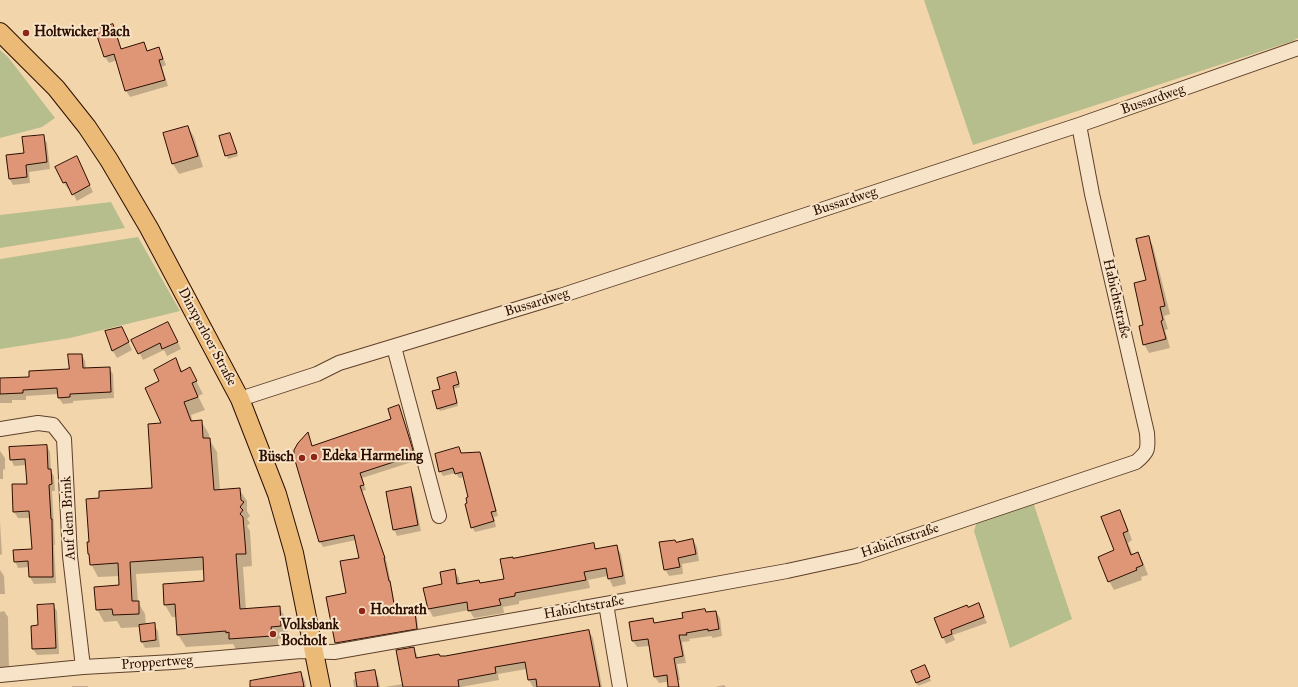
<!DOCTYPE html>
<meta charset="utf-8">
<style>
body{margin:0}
canvas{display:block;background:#f3d5ab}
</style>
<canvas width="1298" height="687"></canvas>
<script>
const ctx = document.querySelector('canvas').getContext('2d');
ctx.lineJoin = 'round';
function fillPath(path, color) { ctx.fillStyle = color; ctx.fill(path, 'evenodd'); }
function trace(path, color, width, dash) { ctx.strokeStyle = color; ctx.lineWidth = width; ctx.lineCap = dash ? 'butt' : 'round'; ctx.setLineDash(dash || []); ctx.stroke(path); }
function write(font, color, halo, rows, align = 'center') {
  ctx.font = font + ' "IM FELL Great Primer",serif'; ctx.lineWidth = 4; ctx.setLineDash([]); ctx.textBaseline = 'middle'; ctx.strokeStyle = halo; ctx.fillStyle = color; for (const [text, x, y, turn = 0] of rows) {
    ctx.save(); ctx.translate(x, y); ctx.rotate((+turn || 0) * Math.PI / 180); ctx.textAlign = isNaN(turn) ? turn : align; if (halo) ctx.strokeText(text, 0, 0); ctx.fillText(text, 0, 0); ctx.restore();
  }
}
fillPath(new Path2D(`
 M924,0h374v38l-5,3 -320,104z
 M0,50l8,7 47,61 -13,9 -42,11z
 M111,202l14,26 -125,20v-33z
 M138,237l42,74 -110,27 -70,11v-90z
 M1033,502l39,117 -62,29 -36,-117 3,-10z`), '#b6be8d');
fillPath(new Path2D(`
 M113,26l3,6 6,18 22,-7 4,9 11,-4 7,17 -4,2 6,19 -38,11 -4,-6 -9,-31 -8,3 -4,-6 -8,-26z
 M188,127l6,10 9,30 -24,7 -6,-10 -9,-30z
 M230,134l8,22 -10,3 -8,-22z
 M43,136l4,7 3,26 -21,3 1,11 -17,2 -4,-7 16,-24z
 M80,164l13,28 -16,9 -7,-13 -2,1 -4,-6z
 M1148,237l5,9 17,68 -6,2 4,13 -3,1 5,18 -21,5 -5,-9z
 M172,330l9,19 -14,7 -3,-6 -21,10 -10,-20z
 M106,332l19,3 7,15 -15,8 -4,-7z
 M82,355l3,6 1,8 23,-1 4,6 1,24 -41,3v2l-10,1 -4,-6v-4l-33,2v4h-14v3h-12v-24l30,-1 40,-8z
 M176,360l7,12 7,-3 13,25 -5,2 7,14 -14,5 2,7 8,-1 8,13v5l8,13 3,38 19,-1 8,12v10l3,5 -3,3 3,4 -3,3 3,5 2,35 -9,1 3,43 33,-3 8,13 1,18 -10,1v9l-41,3 -4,-7 -47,3 -8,-12 -1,-18h-5l-7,-12 40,-23v-12l-69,4 2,28 7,12 1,11h8l4,6 2,16 -15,1 -3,-6 -2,-15 -19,1 -4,-7 -13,1 -7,-13 23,-23v-10l-22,1 -7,-13 -1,-21 10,-45 53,-9 10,-65 -2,-42z
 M456,373l4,14 -6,2 4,17 -18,5 -2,-3 3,-19z
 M398,406l3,5 14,45 -3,6 -50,16 4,12 -4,1 25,72 10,53 18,-3 2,5 2,16 -80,14 -3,-5 -9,-46 20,-3 13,-36 -4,-18 -33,7 -3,-5 -13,-108 6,13 80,-27z
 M47,446l3,6 1,19 3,5 1,15h-3l3,54h-1l2,38 -22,1 -4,-7v-10l-12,1 -3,-7 18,-11 -2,-32h-13l-4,-6 14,-27 -1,-20 -13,1 -3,-7z
 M459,448l3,5h18l3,6 15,57 -4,1 2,10 -21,5 -3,-5 -4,-23 1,-6 -5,-21 -5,1 -3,-5 -13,3 -3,-5z
 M0,451l5,7v12l-2,-1v10h-3z
 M410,488l4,7 7,36 -24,5 -3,-7z
 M1119,511l6,10 7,19 -4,3 5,12 5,-2 5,9 5,13 -7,2 1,3 -28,10 -5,-9 6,-30z
 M0,522l2,32 -2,1z
 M693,540l4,7 2,14 -17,3 1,10 -14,2 -4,-7 11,-26z
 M593,544l4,6 19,-4 5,8 5,30 -13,3 -5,-11 -20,4 2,8 -71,13v3l-16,3 1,6 -30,5 -5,-8 -36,7 -4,-8 -4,-21 18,-3 11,-15 5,8 1,7 21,-1 24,-4 8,-21z
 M0,570l4,6 1,18h-5z
 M978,604l9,19 -34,12 2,5 -9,4 -11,-26z
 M53,605l4,6 2,43 -22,1 -4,-6 6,-23z
 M4,611l4,6 1,55h-9v-60z
 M716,612l4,6 2,18 -9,2 -2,-2 -22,3 1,2 -8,1 4,21 -9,1 3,16 -21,3 -4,-6 -5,-31 -13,1 -4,-6 20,-22 2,5z
 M589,631l4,7 9,49h-69l-4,-7 -2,-11 -29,5 1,6 -38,7h-77l19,-3 10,-36 4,7 1,4 22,-2z
 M926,669l5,12 -13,5 -6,-15z
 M374,671l4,7 2,9h-26l-1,-7z
 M301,673l4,8 1,6h-41z
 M724,685l2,2h-11z
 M72,686h16v1h-16z`), '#0003');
const building = new Path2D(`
 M113,24l8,25 23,-7 3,9 12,-4 4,12 -4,1 6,20 -40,11 -11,-37 -10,3 -9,-27z
 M188,126l10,30 -26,8 -9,-31z
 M230,133l7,20 -12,3 -6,-20z
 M44,135l3,27 -21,3 1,12 -18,2 -3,-24 18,-2 -2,-16z
 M77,156l13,29 -18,10 -6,-13 -3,1 -8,-16z
 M1149,236l16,70 -5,1 3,13 -2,1 5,18 -23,6 -4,-19 4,-1 -9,-42 12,-3 -10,-41z
 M168,322l10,20 -16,7 -2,-6 -22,11 -7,-14z
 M122,327l7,15 -17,9 -7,-20z
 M68,354h14l1,14 27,-1 1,25 -41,2v3l-12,1 -1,-10 -34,2v3l-23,1v-16l29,-1v-6l40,-2z
 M176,358l5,14 9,-5 7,14 -5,2 6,14 -14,5 7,19 11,-1 1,18h7l4,52 26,-2 1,12 3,2 -4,5 3,3 -3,4 3,3 3,37h-10l4,55 40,-3 1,20 -10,1 1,9 -43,3v-7l-3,1v-2l-49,4 -2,-31 -11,1 -1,-21 41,-3 -1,-24 -73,5 2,39h7v13l-26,1 -1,-6 -16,1 -2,-23 25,-2 -1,-22 -28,2 -1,-11h-1l-1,-12h2l-3,-43 13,-1v-7l53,-3 -4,-64 13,-1 -16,-35 14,-7 -5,-11z
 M456,372l3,12 -6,2 4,17 -20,6 -5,-18 8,-2 -3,-11z
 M399,405l14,45 -4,7 -49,16 4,12 -4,1 25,72h-1l5,23h1l6,34 19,-3 2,17 -82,14 -9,-46 20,-4 -6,-32 19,-3 -5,-23 -35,7 -25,-85v-7l4,-7 10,-11 4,14 79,-27 -3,-10z
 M47,445l1,24h3l1,15 -3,1 2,34h1v7l1,51h-24l-1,-16 -14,1 -1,-12 19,-1 -3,-38 -16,1 -1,-28h15l-2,-25 -15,1 -1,-13z
 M459,447l2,6 19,-1 16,59 -5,1 3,9 -23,7 -6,-24 2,-1 -1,-5 2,-1 -6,-25 -7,2 -2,-6 -14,4 -4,-18z
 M411,487l7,38 -25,5 -7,-38z
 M1120,510l8,21 -5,2 8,22 7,-3 5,13 -7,3 1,2 -29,12 -10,-25 16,-7 -13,-33z
 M693,539l3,15 -18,4 2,9 -16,3 -5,-28 16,-2 1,2z
 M594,543l1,6 22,-4 6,31 -15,3 -2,-11 -22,4 2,8 -71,13v3l-16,3 2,6 -33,6 -1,-9 -39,7 -5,-21 19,-4 -2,-12 15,-3 2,15 22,-4 1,3 24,-4 -4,-20 13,-2v1z
 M979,603l5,14 -33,13 1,4 -10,4 -8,-20 33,-13 1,2z
 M54,604l2,44 -24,1 -1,-23 7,-1 -1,-20z
 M705,609l1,3 10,-1 3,18 -11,2v-2l-22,4 1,2h-8l4,21 -9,2 5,29h-11l-1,-12 -13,2 -6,-38 -16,2 -3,-19 24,-4 1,5 29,-5 -1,-5z
 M155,623l1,17 -15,2 -2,-17z
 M589,630l11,57h-63l-1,-8 -8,1 -3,-18 -30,5 1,6 -38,7 1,7h-56l-7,-37 18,-3 2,11 23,-4 1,2h5z
 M925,665l5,12 -14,6 -5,-12z
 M375,670l3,17h-21l-2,-14z
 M301,672l3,15h-54v-6z`);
fillPath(building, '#df9677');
trace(building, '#2c0e00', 1);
const minor = new Path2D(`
 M394,347l20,75 25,94
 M240,399l77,-25 22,-11 221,-67 519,-171 219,-77
 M0,429l38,-6 15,2 11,14 6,117 13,111
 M606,604l14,83
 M0,675l83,-8 90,-5 128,-11 33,1 272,-48 181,-33 69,-15 280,-94c13,-11 12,-13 11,-29l-55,-239 -13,-69`);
const major = new Path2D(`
 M0,32l56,56 31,39 22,33 40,68 91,171 37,95 17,59 27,134`);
trace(minor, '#5e402b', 16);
trace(major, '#2c0e00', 20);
trace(minor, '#f7e4c8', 14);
trace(major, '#eaba76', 18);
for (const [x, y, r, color] of [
 [26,33,4,"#8f2418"],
 [314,457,4,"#8f2418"],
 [302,458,4,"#8f2418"],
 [362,611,4,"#8f2418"],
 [273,634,4,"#8f2418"]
]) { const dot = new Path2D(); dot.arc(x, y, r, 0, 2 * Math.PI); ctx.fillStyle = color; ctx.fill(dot); trace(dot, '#f7e4c8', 1.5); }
write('bold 14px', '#2c0e00', '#f7e4c8', [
 ["Holtwicker Bach",34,33],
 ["Edeka Harmeling",322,457],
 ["Büsch",294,458,"right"],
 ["Hochrath",370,611],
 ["Volksbank",281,626],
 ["Bocholt",281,642]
], 'left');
write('14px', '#2c0e00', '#f7e4c8', [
 ["Bussardweg",1153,100,-19],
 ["Bussardweg",845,202,-18],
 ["Habichtstraße",1116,299,77],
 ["Bussardweg",537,303,-17],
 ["Dinxperloer Straße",207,337,62],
 ["Auf dem Brink",69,518,-93],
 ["Habichtstraße",900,541,-19],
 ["Habichtstraße",584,608,-10],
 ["Proppertweg",157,663,-4]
]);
</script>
